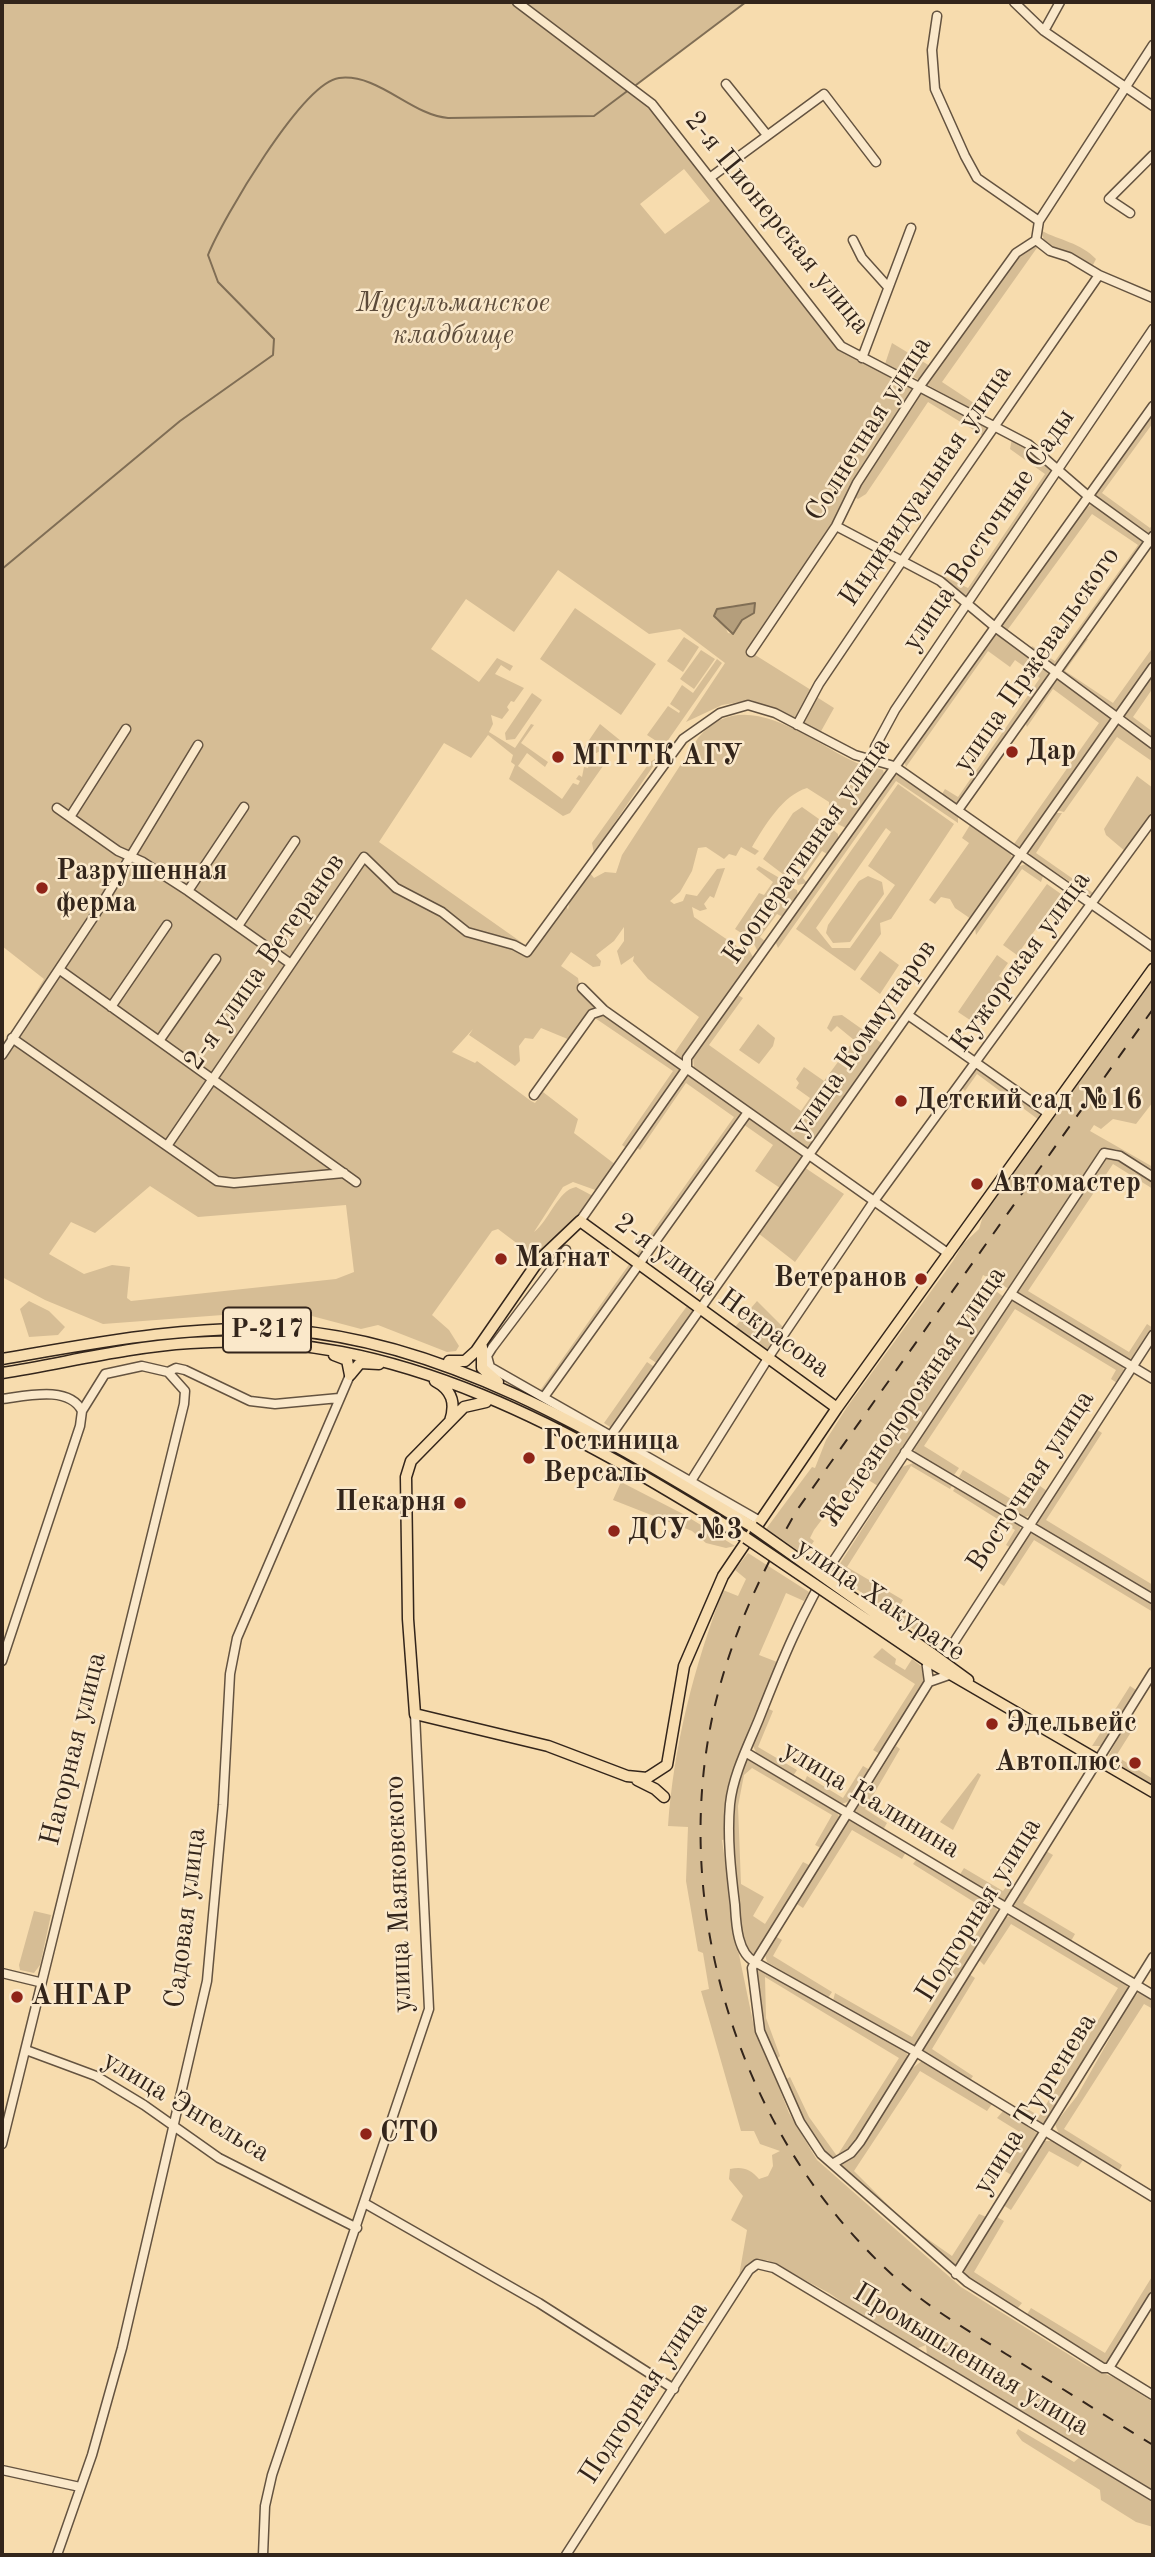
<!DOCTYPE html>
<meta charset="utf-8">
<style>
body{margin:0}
#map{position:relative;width:1155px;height:2557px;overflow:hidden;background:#f7dcae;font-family:"Old Standard TT",serif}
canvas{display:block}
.frame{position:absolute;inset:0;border:4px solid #33251b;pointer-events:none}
</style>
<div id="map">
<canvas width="1155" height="2557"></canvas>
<div class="frame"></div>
</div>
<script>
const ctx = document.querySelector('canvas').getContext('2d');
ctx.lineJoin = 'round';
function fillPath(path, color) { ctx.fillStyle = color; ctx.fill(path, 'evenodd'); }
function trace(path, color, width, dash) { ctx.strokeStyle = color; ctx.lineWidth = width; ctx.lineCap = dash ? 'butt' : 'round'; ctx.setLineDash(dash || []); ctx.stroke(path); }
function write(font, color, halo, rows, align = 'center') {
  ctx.font = font + ' "Old Standard TT",serif'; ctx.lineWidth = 5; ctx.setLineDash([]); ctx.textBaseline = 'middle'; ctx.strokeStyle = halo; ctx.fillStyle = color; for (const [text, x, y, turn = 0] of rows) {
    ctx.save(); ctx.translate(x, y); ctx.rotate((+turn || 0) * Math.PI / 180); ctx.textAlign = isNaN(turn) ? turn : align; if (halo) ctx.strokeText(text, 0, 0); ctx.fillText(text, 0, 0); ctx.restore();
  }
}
fillPath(new Path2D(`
 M2,2h744l-113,85 19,17 189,242 79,40 -84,140 -84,127 59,37 -16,31 -44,-21 -29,5 -36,17 39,-59 -45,-34 -31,5 -91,-64 -44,62 -48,-33 -35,50 48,33 18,-24 16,8 -3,5 -9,-6 -6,9 29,14 -10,14 -3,-1 -4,6 2,3 -7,9 -11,-4 2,9 -4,8 26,16 16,-24 3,1 -13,18 27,19 -3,5 -18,-14 -9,13 44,33 11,-16 5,2 2,-4 -4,-2 3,-4 3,2 2,-10 4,1 2,-11 13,9 -33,47 -7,3 -54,-37 6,-14 -4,-3 2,-7 -25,-20 -17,23 -27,-15 -65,99 152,107 35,-45 2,6 2,-11 20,-26 4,5 11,-6 11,1 6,-18 76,-117c46,-56 112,4 159,25 9,4 18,4 26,7l1,4 -38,54 -17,-8 6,-9 -6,-5v-4l-22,-14c-24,7 -42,37 -55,59l7,4 -4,4 -14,-8 -5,9 -7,-2 -5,5 -18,-12 -8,1 -6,23 -12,21 -10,9 4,3 9,-3 3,-7 11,2 20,-27 8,-1 -11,30 -4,-2 -6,8 3,5 -7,2 -8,-4 2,10 47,32 4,-6 8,14 -71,102 -9,-4 26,-38 -51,-38 -15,-18 1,-5 -13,9 -4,-14 7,-10v-14l-10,14 -18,14 5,6 -1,5 -7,1 -22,-15 -10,14 17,12 2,12 15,15 -25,35 -29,-12 -8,11 -8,-1 -6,8 1,15 -5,5 -46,-31 4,-6 -21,23 23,11 2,-2 54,40 4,2 8,-11 35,27 -4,14 42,32 -18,26 -25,-9 -10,5 -29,45c15,-11 24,-42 42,-45l17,9 -14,22 -44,39 -37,-28 -6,2 -60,84 17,15 10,16 -3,5 -9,1 -69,-27 -17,4 -72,-19 -186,14 -58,-24 -43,-23v-229l42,-69 -42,-33zM684,169l26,32 -45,33 -25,-30zM755,603l-1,10 -12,7 -9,14 -5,-1 -5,-10 6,-17zM150,1186l48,31 148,-12 8,67 -18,7 -205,22 -4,-3 3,-31 -18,-2 -28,9 -35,-20 22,-32 24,11z
 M1042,231c17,9 39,12 54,28l-4,8 -48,-25z
 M1034,245h5l-97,137 38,25 -3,5 -51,-28 91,-129z
 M892,343l38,23 -10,14 -35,-16z
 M924,391l66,37 -5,9 -57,-35 -62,92 -8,5 -5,-3 66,-103z
 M1153,410v13l-51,70 48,35 3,-4v10l-4,3 -56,-39z
 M1012,439l24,14 16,15 -1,6 -85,125 -43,-29 2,-3 43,21 77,-114 -35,-25z
 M1092,504l51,35v7l-86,123 -27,-19 2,-4 23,15 83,-116 -46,-31 -86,118 -5,-7 84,-116z
 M575,608l81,56 -35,51 -81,-56z
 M994,633l58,41 -95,131 -15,-11 3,-5 13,8 82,-119 -25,-18 -5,7 -22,-16 -82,116 -3,-10z
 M684,637l15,10 -16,25 -16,-11z
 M1084,637l4,2 -23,32 48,32 40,-56v15l-35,51 -57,-39z
 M701,650l14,9 -21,30 -14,-10z
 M717,659l5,4 -58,83 -17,-11 21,-29 11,7 1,-2 -10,-7 12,-19 11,8z
 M1153,674v14l-20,29 20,15v8l-30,-23z
 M1058,679l51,37 2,6 -86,123 -7,2 -4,-3 85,-121 -46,-34 -26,38 -2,-5z
 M532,693l10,7 -27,39 -9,1 -1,-7z
 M815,696l19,12 -14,25 -16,-8 -2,-5z
 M600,724l21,17 -29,14 -9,-6z
 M1120,724l33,25v13l-36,-25 -53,75 -8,-2 59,-84z
 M655,759l1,3 -62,91 -2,-10 58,-81z
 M899,774l59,41v8l-62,-42 -118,167 -3,-7 116,-164z
 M1137,776l16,12v25l-27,39 -20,-17 -2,-6z
 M898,784l56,40 -63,95 -11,4 1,11 -26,37 -59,-42zM886,828l5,4 -23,34 27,19 -45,63h-18l-16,-20z
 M802,807l24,17 -38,54 -25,-19 30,-46z
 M1053,813h9l-26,40 60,42 -2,2 -64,-41 -1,-7z
 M970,825l39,26 3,6 -41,62 -16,-11 -5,-9 -9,-2 -6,7 -6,-4 40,-57 -7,-5z
 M831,828l7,6v5l-11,15 -5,-3 -19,27 4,5 -9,2 -4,-7z
 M1026,864l17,12 -2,6 -19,-13 -46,66 -1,-7 42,-61z
 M759,866l24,14v4l-37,52 -11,-7 24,-36 5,2 9,-13 -17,-13z
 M868,876l14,6 2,12 -34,48 -17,1 -7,-10 2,-8 31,-44z
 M1047,884l14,10 -44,61 -14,-10z
 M790,887l7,3 1,6 -5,6 -5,-3 -5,5 6,5 -6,8 -6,-3 -17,23 6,5 -8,10 -7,-14 32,-47z
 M880,951l19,14 -19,29 -20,-15z
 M997,955l11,8 -9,13 4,3 -30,43 -15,-10z
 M1153,980v122l-17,22 -23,-5 -12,10 -7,-4 -4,6 63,36v4l-37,-22h-11l-94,141 -28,-15 -2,5 23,17 -126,189 -21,-13 -43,57 -4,8 4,3 -8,12 18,15 -58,-39 46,-62 3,1 11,-28 21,-33 106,-146 10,-17 16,-15 4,-13z
 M738,995l5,3 -34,47 92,66 9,-13 -14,-10 3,-5 -3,-4 8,-12 20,14 30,-41 -17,-14 -6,6 -4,-4 6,-12 9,-1 41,29 -76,104 -113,-81 -1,-9z
 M601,1011l84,57 -57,81 -6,-4 51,-74 -81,-55z
 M758,1024l17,14 -2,8 -14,18 -20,-14z
 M975,1069l65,43 -1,8 -62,-46 -12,17 -3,-3z
 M689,1076l54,37 -102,146 -6,-3 99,-139 -48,-34 -46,67 -5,-4 49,-69z
 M749,1117l55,37 -24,34 -25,-17 18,-26 -30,-21z
 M1109,1157l8,1 36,22v9l-40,-25 -85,127 101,61 18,-28 6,4 -17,28 -7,4 -113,-68 89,-133z
 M804,1167l40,27 -49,68 -37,-29z
 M630,1263l5,3 -90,128 -6,-2z
 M1013,1299l110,66 1,6 -7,12 -6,-4 5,-9 -101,-61 -91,137 35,22 -5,7 -39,-23 -2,-6 95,-145z
 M29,1301l20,10 16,16 -7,8 -29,2 -9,-28z
 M757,1301l27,27 -15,24 -34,-25z
 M687,1306l9,7 -38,51 -9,-6z
 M647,1362l9,6 -43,61 -9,-6z
 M1096,1429l6,4 -56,87 107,65v11l-115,-70v-6z
 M916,1462l37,22 -3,5 -39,-23 -64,101 56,33 -6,11 48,27 -8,8 -103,-73 68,-106z
 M963,1470l63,38 14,-22 7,5 -16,24 -6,2 -66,-40z
 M621,1482l62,32 52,32 -9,2 -20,-5 -14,-12 -79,-31z
 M956,1486l63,38 2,7 -10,17 -5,-3 9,-15 -62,-39z
 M1034,1532l119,70v10l-119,-72 -30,46 -6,-4 30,-47z
 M748,1553l61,39 -5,9 -18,-8 -27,62 18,7 -40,103 -10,74 -5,1 15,105 16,77 36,91 28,47 144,127 126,79 28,12 38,24v125l-17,-5 -35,-22 -1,-10 -78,-49 -6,-8 2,-4 56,33 12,-10 -159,-97 -1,-10 -8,3 -20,-7 -69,-48 -62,-33 -20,7 -8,9 8,-46 -16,-10 12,-24 -14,-17 1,-10c12,-3 21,0 29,10l9,-3 5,-10 -1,-11 8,-4 -20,-7 -6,-13h-13l-40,-140 8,-2 -6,-36 -5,-2 -12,-70 2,-54 -20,-1c6,-83 26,-158 55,-236l15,6 8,-17 -11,-9z
 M882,1648l14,11 -1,5 10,6 7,-11 9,7 4,16 -45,72 -7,-4 42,-66 -42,-27z
 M1130,1686l6,4 -34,56h-10z
 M769,1709l4,2 -15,36 39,23 -4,6 -36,-22 -4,-8z
 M1125,1724l8,5 -17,27 37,23v6l-40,-24 -4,-6z
 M896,1746l4,3 -35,60 22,14 -4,7 -26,-15 -1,-5z
 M748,1760l87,50 5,8 -19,30 -6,-3 17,-30 -80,-47 -8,7 -6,31 3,78 23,13 -11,19 12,8 38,-62 8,4 -57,92 -5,-1c-14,-36 -32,-171 -1,-197z
 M863,1766l7,4c-8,12 -15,34 -31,34l-35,-21 3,-7 36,22z
 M978,1773l3,2 -28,55 -13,-8z
 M847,1820h6l53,32 -4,7 -50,-29 -49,78 -9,-6z
 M1046,1851l7,4 -30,48 52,31 -4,7 -57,-35z
 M916,1860l79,45 3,8 -84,134 -81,-46 2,-8 77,44 78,-125 -77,-48z
 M964,1868l39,23 6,-8 8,4 -14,14 -44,-25z
 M34,1911l17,4 -11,50 -6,8 -14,-3 -1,-5z
 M1011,1916l115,66 2,7 -84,136 -30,-16 4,-6 21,13 79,-128 -107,-64 -27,41 -6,-6 28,-42z
 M773,1935l9,5 -9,16 59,36 -4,6 -61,-36 -3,-11z
 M761,1967l145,84 2,7 -55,90 -18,11c-21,-5 -43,-59 -52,-78l7,-4 19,40 28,39 62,-98 -134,-81 1,41 14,38 -6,5 -13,-39 -5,-50z
 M969,1974l6,4 -43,71 41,27 -4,6 -48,-31z
 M1145,1993l8,5v11l-9,-5 -80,125 58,36 -3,6 -60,-37 -4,-10 22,-28 55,-97 6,-6z
 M923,2060l69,44 -5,7 -67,-40 -66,100 55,55 43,30 27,-42 10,4 -30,46 -6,2 -113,-99 30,-33 40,-64z
 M1004,2110l34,24 -25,42 -8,-5 21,-35 -29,-18z
 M1044,2141h9l30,19 -5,7 -29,-16 -38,59 -8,-5z
 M995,2216l9,5 -30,51 48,31 -6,7 -52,-36 1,-8z
 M1153,2275v17l-46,72 -81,-48 5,-8 74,45z`), '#d6bd95');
const water = new Path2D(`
 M755,603l-1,10 -12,7 -9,14 -19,-18 3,-7z`);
fillPath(water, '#b49e7c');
trace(water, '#806e55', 2);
trace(new Path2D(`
 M636,85l110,-83
 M2,569l178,-148 93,-66 1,-16 -56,-57 -10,-27c14,-35 94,-172 131,-177 39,-5 72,37 109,40l146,-2 36,-27`), '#806e55', 2);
const minor = new Path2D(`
 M517,2l135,102 189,242 187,98 60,52 65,47
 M1014,2l30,29 109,75
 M937,16l-5,34 3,39 30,67 12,22 62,43
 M1044,31l16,-29
 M726,84l41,51
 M711,177l113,-83 52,68
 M1130,213l-21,-14 44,-44
 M853,240l9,18 26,29
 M1036,240l3,-19 114,-176
 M1036,240l14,11 19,6 30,18 54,23
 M862,358l49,-130
 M836,526l104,55 55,46 158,117
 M751,652l85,-126 21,-43 63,-97 96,-133 20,-13
 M797,725l22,-41 106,-157 174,-252
 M879,761l-4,-14 20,-37 258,-381
 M57,808l61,43 25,11 45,29 103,73
 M958,810l195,-274
 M70,817l56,-88
 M188,891l56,-84
 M238,926l57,-85
 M60,970l296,212
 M582,988l22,22 345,244
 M111,1007l56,-82
 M908,1015l141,99
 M12,1038l205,143 17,2 110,-10
 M159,1041l57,-82
 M2,1055l93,-140 103,-170
 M534,1095l58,-81 12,-4
 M167,1146l197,-289 32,31 46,24 25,20 47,13 13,7 156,-213 37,-26 28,-8 27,8 80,42 39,11 259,181
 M1153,1177l-33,-21 -16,-3 -270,407c-32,51 -53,103 -75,159 -11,27 -26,56 -29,85 -3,33 1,68 5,101 1,18 2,48 20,57l-3,6 8,63 40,91 21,32 146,128 136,86h6l44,27
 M580,1221l107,-153v-10l466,-652
 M566,1250l-74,98 -5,8 3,11 270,154
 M1011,1294l142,85
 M544,1397l204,-285
 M2,1399c24,-3 67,-14 80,12l23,-37 37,-8 26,6 8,-4 9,2 65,31 25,3 64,-6
 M612,1434l541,-767
 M905,1452l248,147
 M691,1481l81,-129 102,-151 279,-382
 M947,1653l206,-318
 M926,1660l3,22 -174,280 161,90 237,145
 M2,1661l78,-235 2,-15
 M929,1682l20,-7
 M745,1752l408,243
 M2,1973l37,9
 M26,2050l70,26 48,29 75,53 138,70
 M2,2144l182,-740 1,-13 -17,-19
 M834,2163l17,-10 9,-11 293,-470
 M366,2204l173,99 135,86
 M956,2274l197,-317
 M1109,2368l44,-71
 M2,2470l78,17
 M57,2555l35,-100 30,-107 85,-367 16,-176 7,-131 7,-36 113,-263
 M263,2555l2,-49 7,-31 157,-466 -14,-295
 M566,2555l183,-285 8,-6 17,4 379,228`);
const major = new Path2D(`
 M482,1347v21l16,14
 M334,1355l13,5 3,15 10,-12 19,1
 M2,1359c93,-16 188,-35 283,-29 167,11 328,113 468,197
 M449,1361h16l11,-10 63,-91 41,-39 257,187
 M2,1373c63,-10 125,-26 188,-30 209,-16 385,90 556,195
 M435,1381c17,9 21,22 15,40
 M486,1402l-22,5 -53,54 -5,16 2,142 7,95 133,32 79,30 20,2 20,-13 17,-99 39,-90 114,-168 316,-439
 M931,1653l37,27
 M926,1660l227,132
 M637,1780l18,9 9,8`);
trace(minor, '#645340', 11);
trace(major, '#33251b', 13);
trace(minor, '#fae8ca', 8);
trace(major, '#f7dcae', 10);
trace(new Path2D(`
 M1153,1009l-356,501c-35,61 -64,122 -81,191 -50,204 24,438 181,578 33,30 72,52 109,75 49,30 98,61 147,91`), '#33251b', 2, [12, 12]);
const majorBridge = new Path2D(`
 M753,1527l178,126
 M746,1538l180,122`);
trace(majorBridge, '#33251b', 13, []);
trace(majorBridge, '#f7dcae', 10);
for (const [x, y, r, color] of [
 [1012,752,7,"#8f2418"],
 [558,757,7,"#8f2418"],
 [42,888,7,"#8f2418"],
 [901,1101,7,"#8f2418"],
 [977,1184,7,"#8f2418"],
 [501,1259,7,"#8f2418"],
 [921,1279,7,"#8f2418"],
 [529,1458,7,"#8f2418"],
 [460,1503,7,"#8f2418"],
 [614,1531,7,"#8f2418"],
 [992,1724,7,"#8f2418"],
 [1135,1763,7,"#8f2418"],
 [17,1997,7,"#8f2418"],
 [366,2134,7,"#8f2418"]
]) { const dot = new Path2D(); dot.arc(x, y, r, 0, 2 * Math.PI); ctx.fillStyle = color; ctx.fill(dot); trace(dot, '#fae8ca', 2.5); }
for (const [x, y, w] of [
 [267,1330,88]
]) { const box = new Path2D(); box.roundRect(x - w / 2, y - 22.5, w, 45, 5); ctx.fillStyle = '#fae8ca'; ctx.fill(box); trace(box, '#33251b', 2); }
write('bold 26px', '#33251b', null, [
 ["Р-217",267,1330]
]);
write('28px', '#33251b', '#fae8ca', [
 ["2-я Пионерская улица",777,223,51],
 ["Солнечная улица",869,429,-58],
 ["Индивидуальная улица",926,486,-56],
 ["улица Восточные Сады",989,530,-56],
 ["улица Пржевальского",1037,660,-55],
 ["Кооперативная улица",807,851,-55],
 ["2-я улица Ветеранов",265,962,-55],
 ["Кужорская улица",1021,962,-54],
 ["улица Коммунаров",864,1038,-55],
 ["2-я улица Некрасова",722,1296,36],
 ["Железнодорожная улица",914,1397,-56],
 ["Восточная улица",1031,1481,-57],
 ["улица Хакурате",880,1600,34],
 ["Нагорная улица",74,1749,-76],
 ["улица Калинина",871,1800,31],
 ["улица Маяковского",399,1894,-92],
 ["Подгорная улица",979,1910,-58],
 ["Садовая улица",186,1918,-83],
 ["улица Тургенева",1035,2104,-58],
 ["улица Энгельса",186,2107,31],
 ["Промышленная улица",971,2360,31],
 ["Подгорная улица",644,2393,-57]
]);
write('italic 28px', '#5c4b3a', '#fae8ca', [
 ["Мусульманское",453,304],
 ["кладбище",453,336]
]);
write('bold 28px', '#33251b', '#fae8ca', [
 ["Дар",1026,752],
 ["МГГТК АГУ",572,757],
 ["Разрушенная",56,872],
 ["ферма",56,904],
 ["Детский сад №16",915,1101],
 ["Автомастер",991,1184],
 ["Магнат",515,1259],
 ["Ветеранов",907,1279,"right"],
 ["Гостиница",543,1442],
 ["Версаль",543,1474],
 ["Пекарня",446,1503,"right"],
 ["ДСУ №3",628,1531],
 ["Эдельвейс",1006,1724],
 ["Автоплюс",1121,1763,"right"],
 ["АНГАР",31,1997],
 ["СТО",380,2134]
], 'left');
</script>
